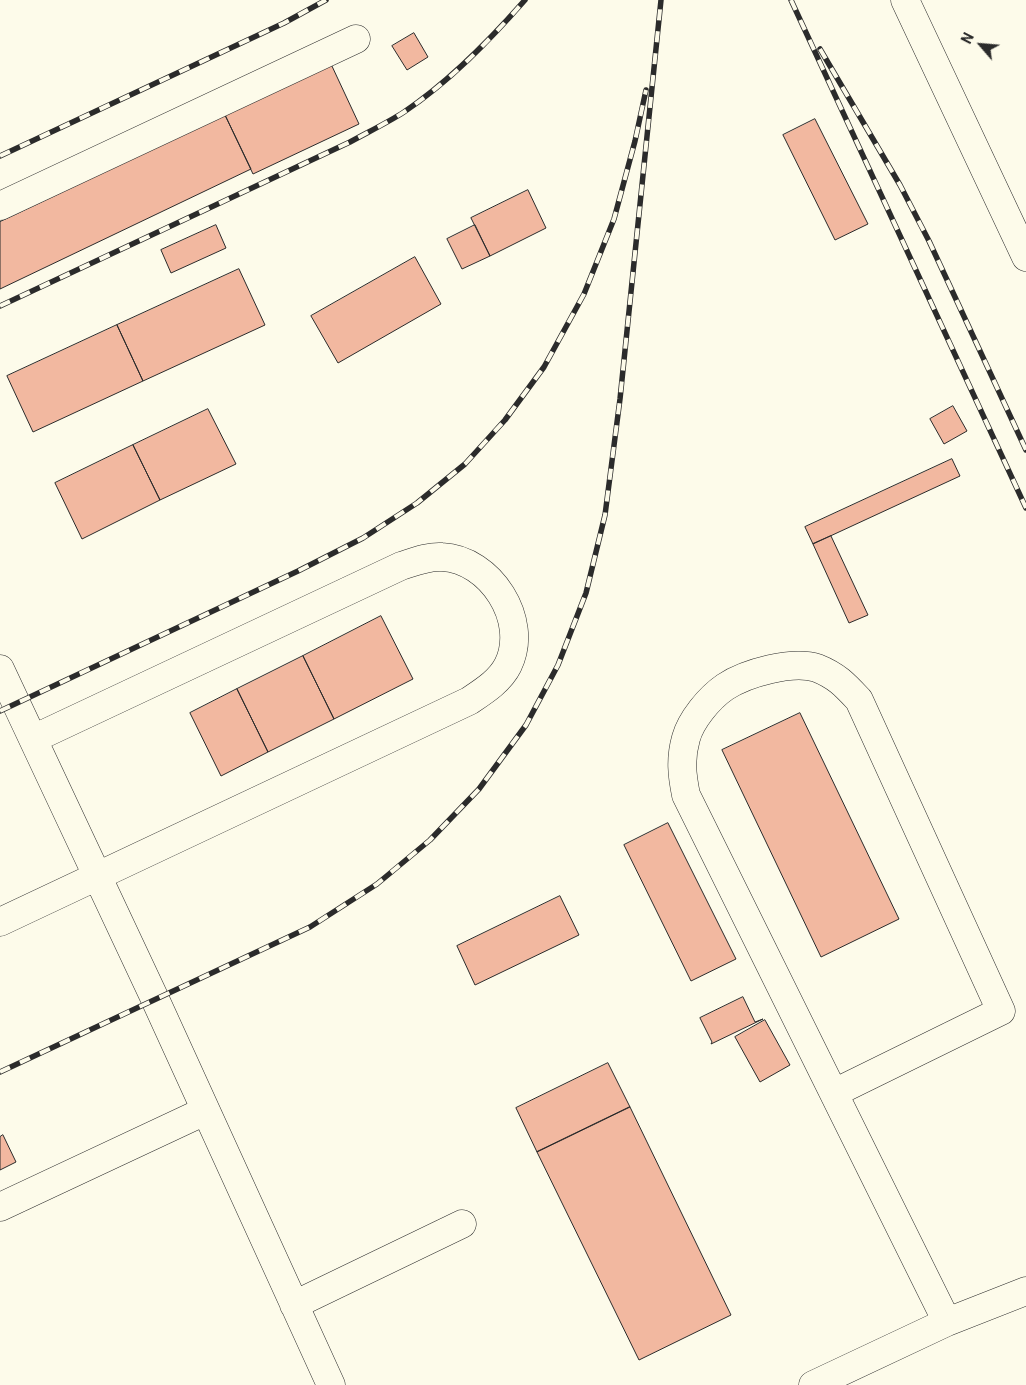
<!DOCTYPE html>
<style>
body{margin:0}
#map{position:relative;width:1026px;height:1385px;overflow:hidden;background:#fdfbea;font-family:Roboto,sans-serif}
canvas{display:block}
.north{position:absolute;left:956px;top:20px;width:50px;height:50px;-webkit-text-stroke:4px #fdfbea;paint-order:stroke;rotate:297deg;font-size:14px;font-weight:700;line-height:20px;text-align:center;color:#2b2b2b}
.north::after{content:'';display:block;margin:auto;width:18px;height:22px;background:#2b2b2b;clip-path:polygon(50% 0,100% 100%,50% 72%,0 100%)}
</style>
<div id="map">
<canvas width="1026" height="1385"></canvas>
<div class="north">N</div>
</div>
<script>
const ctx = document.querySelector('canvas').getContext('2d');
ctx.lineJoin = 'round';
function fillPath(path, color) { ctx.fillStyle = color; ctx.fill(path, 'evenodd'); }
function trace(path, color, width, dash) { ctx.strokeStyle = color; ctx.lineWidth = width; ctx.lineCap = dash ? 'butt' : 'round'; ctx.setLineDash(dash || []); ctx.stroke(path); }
const building = new Path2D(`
 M414,33l14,24 -21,13 -15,-24z
 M331,64l28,60 -106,50 -28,-59z
 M225,115l26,54 -251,120v-67z
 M815,119l53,105 -33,16 -52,-105z
 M528,190l18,38 -56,28 -19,-38z
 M216,225l10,23 -55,25 -10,-23z
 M475,225l15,31 -28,13 -15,-30z
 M415,257l26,47 -103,59 -27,-47z
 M239,269l26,56 -122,56 -26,-56z
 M117,325l26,56 -110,51 -26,-56z
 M953,406l14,25 -23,13 -14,-25z
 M208,409l28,55 -76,36 -27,-55z
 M133,445l27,55 -78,39 -27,-56z
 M952,459l8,17 -147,68 -8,-17z
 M831,536l37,79 -19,8 -36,-79z
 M381,616l32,63 -79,40 -31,-63z
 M303,656l31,63 -66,33 -31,-63z
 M237,689l31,63 -47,24 -31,-63z
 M800,713l99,206 -78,38 -99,-207z
 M668,823l68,136 -45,22 -67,-136z
 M560,896l19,39 -104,50 -18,-39z
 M743,997l12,25 8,-3 -52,25 1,-2 -12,-24z
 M765,1020l25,45 -30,17 -25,-45z
 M608,1063l22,44 -93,45 -21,-44z
 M630,1107l101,208 -92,45 -102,-208z
 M3,1135l13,27 -16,8v-33z`);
fillPath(building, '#f2b8a0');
trace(building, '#2b2b2b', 1);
const minor = new Path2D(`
 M905,0l121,257
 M0,206l356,-167
 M0,669l155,330 176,386
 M0,922l469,-221c15,-10 31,-20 39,-36 22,-45 -18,-106 -66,-108 -14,-1 -28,5 -41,9l-368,173
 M834,1093l167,-82 -142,-311c-14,-15 -22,-24 -42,-32 -24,-8 -71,5 -92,19 -16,11 -34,33 -39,51 -6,21 -4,37 0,57l261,527
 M0,1207l205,-96
 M294,1305l168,-81
 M813,1385l134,-63 79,-31`);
trace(minor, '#2b2b2b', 29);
trace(minor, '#fdfbea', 28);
const rail = new Path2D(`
 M791,0l235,508
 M820,49l80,136 29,56 97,209
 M0,156l284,-133 42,-23
 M0,306l350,-164c18,-10 37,-19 54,-30 46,-31 85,-71 121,-112
 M0,711l298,-140 65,-33 54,-35 48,-39 40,-44 39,-53 40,-73 30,-75 21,-78 11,-51
 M0,1072l310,-145 67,-43 53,-44 49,-51 47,-64 32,-60 28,-72 19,-78 15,-116 41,-399`);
trace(rail, '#2b2b2b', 5.5);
trace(rail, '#fdfbea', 4, [11]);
</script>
